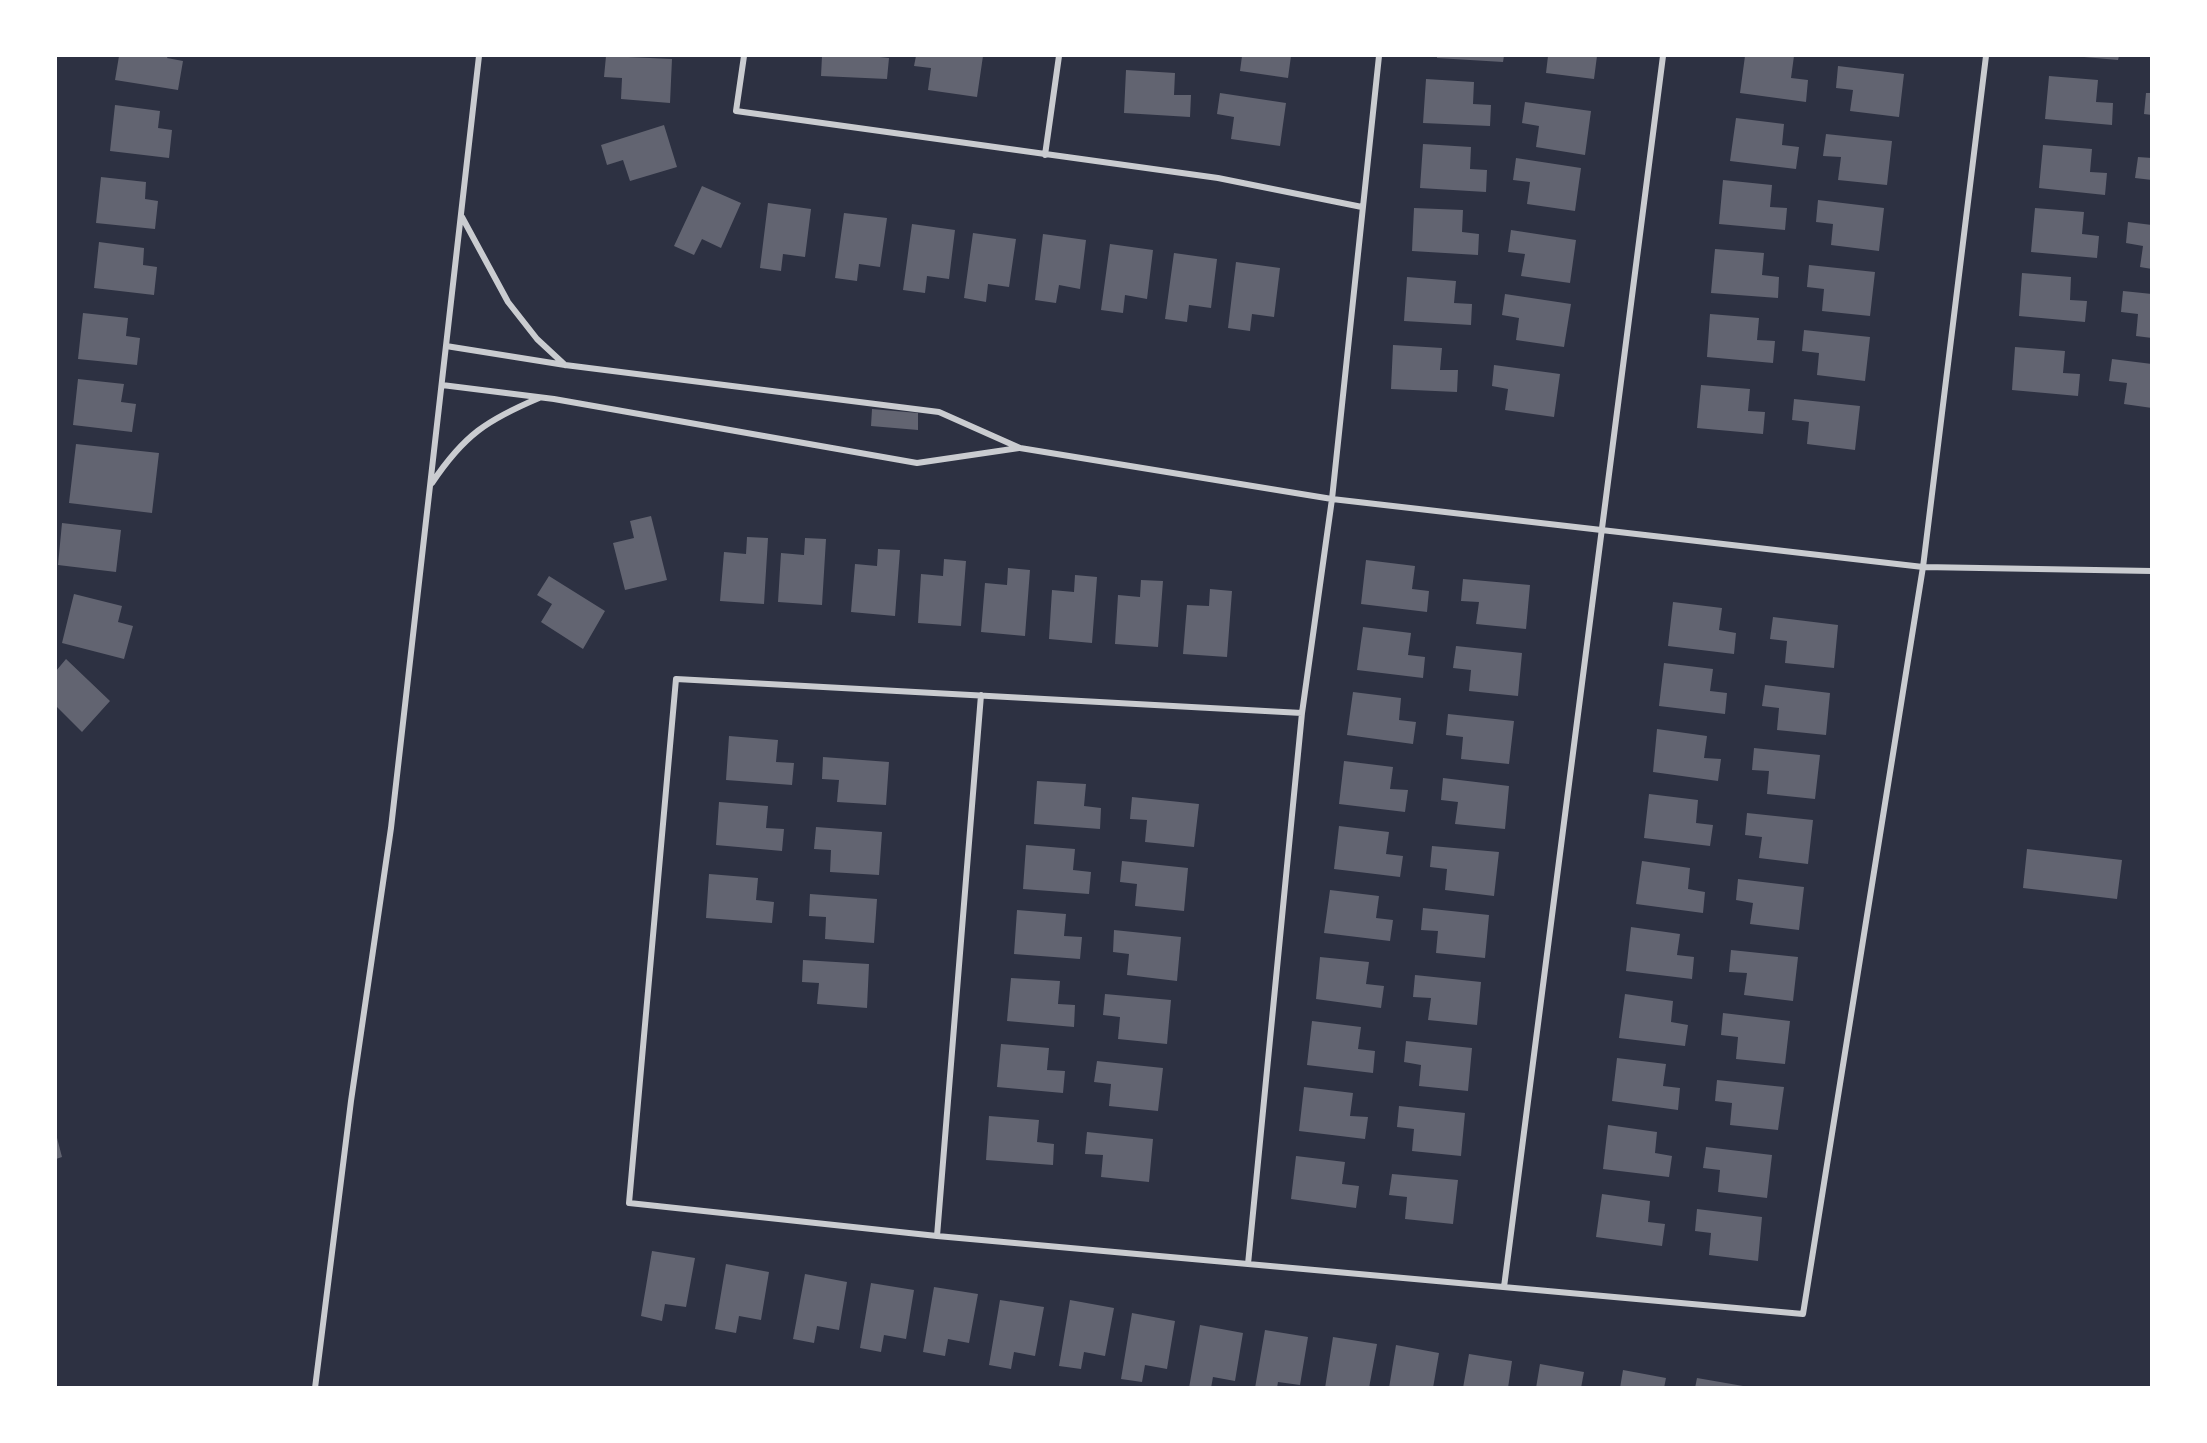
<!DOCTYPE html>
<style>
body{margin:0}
#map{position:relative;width:2207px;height:1443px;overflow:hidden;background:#2d3142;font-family:"Times New Roman",serif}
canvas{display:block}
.frame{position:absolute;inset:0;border:57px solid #fff;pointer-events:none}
</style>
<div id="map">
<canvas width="2207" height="1443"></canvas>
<div class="frame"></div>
</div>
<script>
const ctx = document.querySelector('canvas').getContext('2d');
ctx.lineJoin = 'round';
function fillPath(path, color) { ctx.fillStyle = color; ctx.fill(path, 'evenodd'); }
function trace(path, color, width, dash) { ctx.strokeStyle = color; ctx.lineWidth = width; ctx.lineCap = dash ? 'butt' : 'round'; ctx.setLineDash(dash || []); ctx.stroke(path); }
fillPath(new Path2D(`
 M119,56h49l-1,2 16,3 -5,29 -63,-10z
 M606,56l66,3 -2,44 -49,-4 1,-21 -18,-1z
 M822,56h49l18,2 -2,21 -66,-3z
 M916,56h67l-6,41 -49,-7 3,-22 -17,-2z
 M1242,56h49l-3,22 -48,-7z
 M1437,56h67l-1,6 -66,-4z
 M1548,56h49l-3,23 -48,-6z
 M1745,56h49l-3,22 17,2 -2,22 -66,-9z
 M2084,56h35l-1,4 -34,-3z
 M1838,66l66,8 -5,43 -49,-6 3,-21 -17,-2z
 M1126,70l49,3 -1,22h17l-1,22 -66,-4z
 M2049,76l49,4 -2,22 17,1 -1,22 -67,-6z
 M1426,79l48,3 -1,22 18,1 -1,21 -67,-3z
 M1220,93l66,10 -6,43 -49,-7 3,-22 -17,-3z
 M2146,93h6v22l-8,-1z
 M1525,102l66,9 -6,44 -49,-8 3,-21 -17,-3z
 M115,105l45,6 -2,17 14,2 -3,28 -59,-7z
 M1736,118l48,6 -2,21 17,2 -3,22 -66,-8z
 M664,125l13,42 -47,14 -7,-21 -16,5 -6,-20z
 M1826,134l66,7 -5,44 -49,-5 3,-23 -18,-1z
 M1423,144l48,3 -1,22 17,1 -1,22 -66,-4z
 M2043,145l49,4 -2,23 17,1 -2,22 -66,-7z
 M2138,157l14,1v22l-17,-2z
 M1516,158l65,10 -6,43 -48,-7 3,-22 -17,-2z
 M101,177l45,5 -1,17 13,2 -3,28 -59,-6z
 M1723,180l49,5 -2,22 17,1 -2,22 -66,-6z
 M702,186l39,17 -20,45 -19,-9 -8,16 -20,-9z
 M1818,200l66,8 -5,43 -48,-6 2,-21 -17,-2z
 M768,203l43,6 -6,48 -22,-3 -2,17 -21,-3z
 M1414,208l49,2 -1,22 17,2 -1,21 -66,-4z
 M2035,208l49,4 -2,22 17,2 -2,22 -66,-6z
 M844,213l43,5 -7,49 -21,-3 -2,17 -22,-3z
 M2128,222l24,3v44l-12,-2 3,-21 -17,-3z
 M912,224l43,6 -6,49 -22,-3 -2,17 -22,-3z
 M1511,230l65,10 -6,43 -49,-7 4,-22 -17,-2z
 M973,233l43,6 -7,48 -21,-3 -2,18 -22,-4z
 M1043,234l43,6 -6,49 -21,-4 -3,18 -21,-3z
 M99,242l45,6 -1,17 14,2 -3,28 -60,-7z
 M1110,244l43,6 -6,49 -22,-4 -2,18 -22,-3z
 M1715,249l49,4 -2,22 17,2 -1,21 -67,-5z
 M1174,253l43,6 -6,49 -22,-3 -2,17 -22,-3z
 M1236,262l44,6 -6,49 -22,-3 -2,17 -22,-3z
 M1809,265l66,7 -5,44 -48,-5 2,-22 -17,-2z
 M2022,273l49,4 -1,23 17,1 -2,21 -66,-6z
 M1407,277l49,4 -2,22 18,1 -1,21 -67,-4z
 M2123,291l29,3v44l-16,-2 2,-22 -17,-2z
 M1505,294l66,10 -7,43 -48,-7 3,-22 -17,-3z
 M83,313l45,5 -2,18 14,2 -3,27 -59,-6z
 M1710,314l49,4 -2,22 18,1 -2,22 -66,-6z
 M1804,330l66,7 -5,44 -48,-6 2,-22 -17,-2z
 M1393,345l49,3 -2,22h18l-1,22 -66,-3z
 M2015,347l50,4 -2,22 17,1 -2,22 -66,-6z
 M2112,359l40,5v44l-28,-4 3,-21 -18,-2z
 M1494,365l66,9 -6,43 -49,-7 3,-21 -16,-3z
 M78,379l46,5 -3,18 15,2 -4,28 -59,-7z
 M1701,385l49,4 -2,22 17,1 -2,22 -66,-6z
 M1794,399l66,7 -5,44 -48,-6 2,-22 -17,-2z
 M872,409l46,4v17l-47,-4z
 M76,444l83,9 -7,60 -83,-10z
 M651,516l16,64 -42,10 -12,-47 21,-5 -4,-17z
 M62,523l59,7 -5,42 -58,-7z
 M747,537l21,1 -4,66 -44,-3 4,-49 22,2z
 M805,538l21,1 -4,66 -44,-3 3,-49 23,2z
 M878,549l22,1 -5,66 -44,-4 4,-48 22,2z
 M944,559l22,2 -5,65 -43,-3 3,-49 22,2z
 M1366,560l49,6 -3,23 17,2 -2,21 -66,-8z
 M1008,568l22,2 -5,66 -44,-4 4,-49 22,2z
 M1075,575l22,2 -5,66 -43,-4 3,-49 22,2z
 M549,576l56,35 -22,38 -42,-27 11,-18 -15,-9z
 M1463,579l67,6 -4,44 -50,-5 3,-22 -18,-1z
 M1141,580l22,1 -5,66 -43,-3 3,-49 22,2z
 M1210,589l22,2 -5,66 -44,-3 4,-49 22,1z
 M74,594l48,12 -4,16 15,4 -9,33 -62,-16z
 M1673,602l49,6 -3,22 17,3 -2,21 -66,-8z
 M1773,617l65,8 -4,43 -49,-5 2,-22 -17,-2z
 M1363,627l48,6 -3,22 17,2 -2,21 -66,-8z
 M1456,646l66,7 -4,43 -49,-5 2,-21 -18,-2z
 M66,659l44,42 -28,31 -26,-26v-35z
 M1664,663l49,6 -3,22 17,2 -2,21 -66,-8z
 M1765,685l65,8 -4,42 -49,-5 2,-22 -17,-2z
 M1353,692l48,6 -2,22 17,2 -3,22 -66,-9z
 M1448,714l66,7 -5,43 -48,-5 2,-22 -17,-2z
 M1657,729l50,7 -3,22 17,1 -3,22 -65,-9z
 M729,736l49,4 -2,22 18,1 -2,22 -66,-5z
 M1754,748l66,7 -5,44 -48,-5 2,-23 -17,-1z
 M823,757l66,5 -3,43 -49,-3 2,-22 -17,-1z
 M1344,761l49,6 -3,22 18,1 -3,22 -66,-8z
 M1443,778l66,8 -4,43 -50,-5 3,-22 -17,-2z
 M1037,781l49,3 -2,22 17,2 -1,21 -66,-5z
 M1649,794l49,6 -2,23 17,2 -3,21 -66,-8z
 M1132,797l67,7 -5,43 -49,-5 2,-22 -17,-1z
 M719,802l49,4 -2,22 18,1 -2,22 -66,-6z
 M1747,813l66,7 -5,44 -49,-6 3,-21 -17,-2z
 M1339,826l50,6 -3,22 17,2 -3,21 -66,-8z
 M816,827l66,5 -3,43 -49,-3 1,-22 -17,-1z
 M1026,845l49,4 -2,21 18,2 -2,22 -66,-5z
 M1432,846l67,6 -5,44 -49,-6 2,-21 -17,-2z
 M2027,849l95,11 -5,39 -94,-11z
 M1122,861l66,7 -4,43 -49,-5 2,-22 -17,-2z
 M1642,861l48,7 -2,21 17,3 -2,21 -67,-9z
 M709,874l49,4 -2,22 18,2 -2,21 -66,-5z
 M1738,879l66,8 -5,43 -49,-6 3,-21 -17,-3z
 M1330,890l49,6 -3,22 17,2 -3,21 -66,-8z
 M810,894l67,5 -3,44 -49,-4 1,-22 -17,-1z
 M1423,908l66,7 -4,43 -49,-5 2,-22 -17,-1z
 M1017,910l49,4 -2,22 18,1 -2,22 -66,-5z
 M1631,927l49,7 -3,21 17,2 -2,22 -66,-8z
 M1114,930l67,7 -4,44 -50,-6 2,-21 -16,-2z
 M1731,950l67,7 -5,44 -49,-6 3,-22 -18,-1z
 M1320,957l49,5 -3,22 18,2 -3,22 -65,-9z
 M803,960l66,4 -2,44 -50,-4 2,-21 -17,-1z
 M1415,975l66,7 -4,43 -49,-5 3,-22 -18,-1z
 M1011,978l49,3 -2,23 17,1 -1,22 -67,-6z
 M1105,994l66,6 -4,44 -49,-5 2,-22 -17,-2z
 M1625,994l48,7 -2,21 17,3 -3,21 -66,-8z
 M1723,1013l67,8 -5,43 -49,-5 2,-22 -17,-2z
 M1312,1021l49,6 -3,22 17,2 -2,22 -66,-8z
 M1406,1041l66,7 -4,43 -49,-5 2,-21 -17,-3z
 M1001,1044l48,4 -2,22 18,1 -2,22 -66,-6z
 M1617,1058l49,6 -3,22 17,2 -2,22 -66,-9z
 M1097,1061l66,7 -5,43 -49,-5 2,-22 -17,-2z
 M1717,1080l67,7 -6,43 -48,-5 2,-22 -17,-2z
 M1304,1087l49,6 -3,23 18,1 -3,22 -66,-8z
 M1399,1106l66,7 -4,43 -49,-5 2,-22 -17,-2z
 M989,1116l50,4 -2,22 17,2 -1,21 -67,-5z
 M1608,1125l49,7 -2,21 17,3 -3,21 -66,-8z
 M1087,1132l66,7 -4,43 -48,-5 2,-22 -18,-1z
 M56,1134l6,23 -6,2z
 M1706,1147l66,8 -5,43 -49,-6 2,-22 -17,-2z
 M1296,1156l49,6 -3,22 17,2 -3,22 -65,-9z
 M1392,1174l66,6 -5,44 -48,-5 2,-22 -18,-2z
 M1602,1194l48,7 -2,21 17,2 -3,22 -66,-9z
 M1697,1209l65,8 -4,44 -49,-6 2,-22 -16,-2z
 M652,1251l43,7 -9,49 -21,-3 -3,17 -21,-5z
 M726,1264l43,8 -8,48 -22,-4 -3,17 -21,-4z
 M805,1274l42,8 -8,48 -22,-4 -3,17 -21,-4z
 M871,1283l43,7 -8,49 -22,-4 -3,17 -21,-4z
 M934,1287l44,7 -9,49 -21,-4 -3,17 -22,-4z
 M1000,1300l44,7 -9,49 -21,-4 -3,17 -22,-4z
 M1070,1300l44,8 -9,48 -21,-4 -3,17 -22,-3z
 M1132,1313l43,8 -8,48 -22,-4 -3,17 -21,-3z
 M1200,1325l43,8 -8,48 -22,-4 -2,11h-22z
 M1265,1330l43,7 -8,48 -22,-3 -1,6h-22z
 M1333,1337l44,7 -8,44h-44z
 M1396,1345l43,8 -6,35h-44z
 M1469,1354l43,7 -4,27h-45z
 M1540,1364l44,8 -3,16h-45z
 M1623,1370l43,8 -2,10h-44z
 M1697,1378l46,8 -1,2h-47z`), '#626471');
trace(new Path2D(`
 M744,56l-8,55 482,67 144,29
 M1045,155l14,-99
 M462,217l46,85 29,37 28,26
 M446,346l119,19 374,47 81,36 312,51 591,68 229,4
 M442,385l112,14 363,64 102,-15
 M432,483c32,-48 55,-63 107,-85
 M1302,713l-626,-34 -47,524 308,33 866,78 120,-747 63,-511
 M937,1236l44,-541
 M1248,1264l54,-551 30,-214 47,-443
 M1504,1287l159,-1231
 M315,1388l36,-287 40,-273 88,-772`), '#caccd0', 6);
</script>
